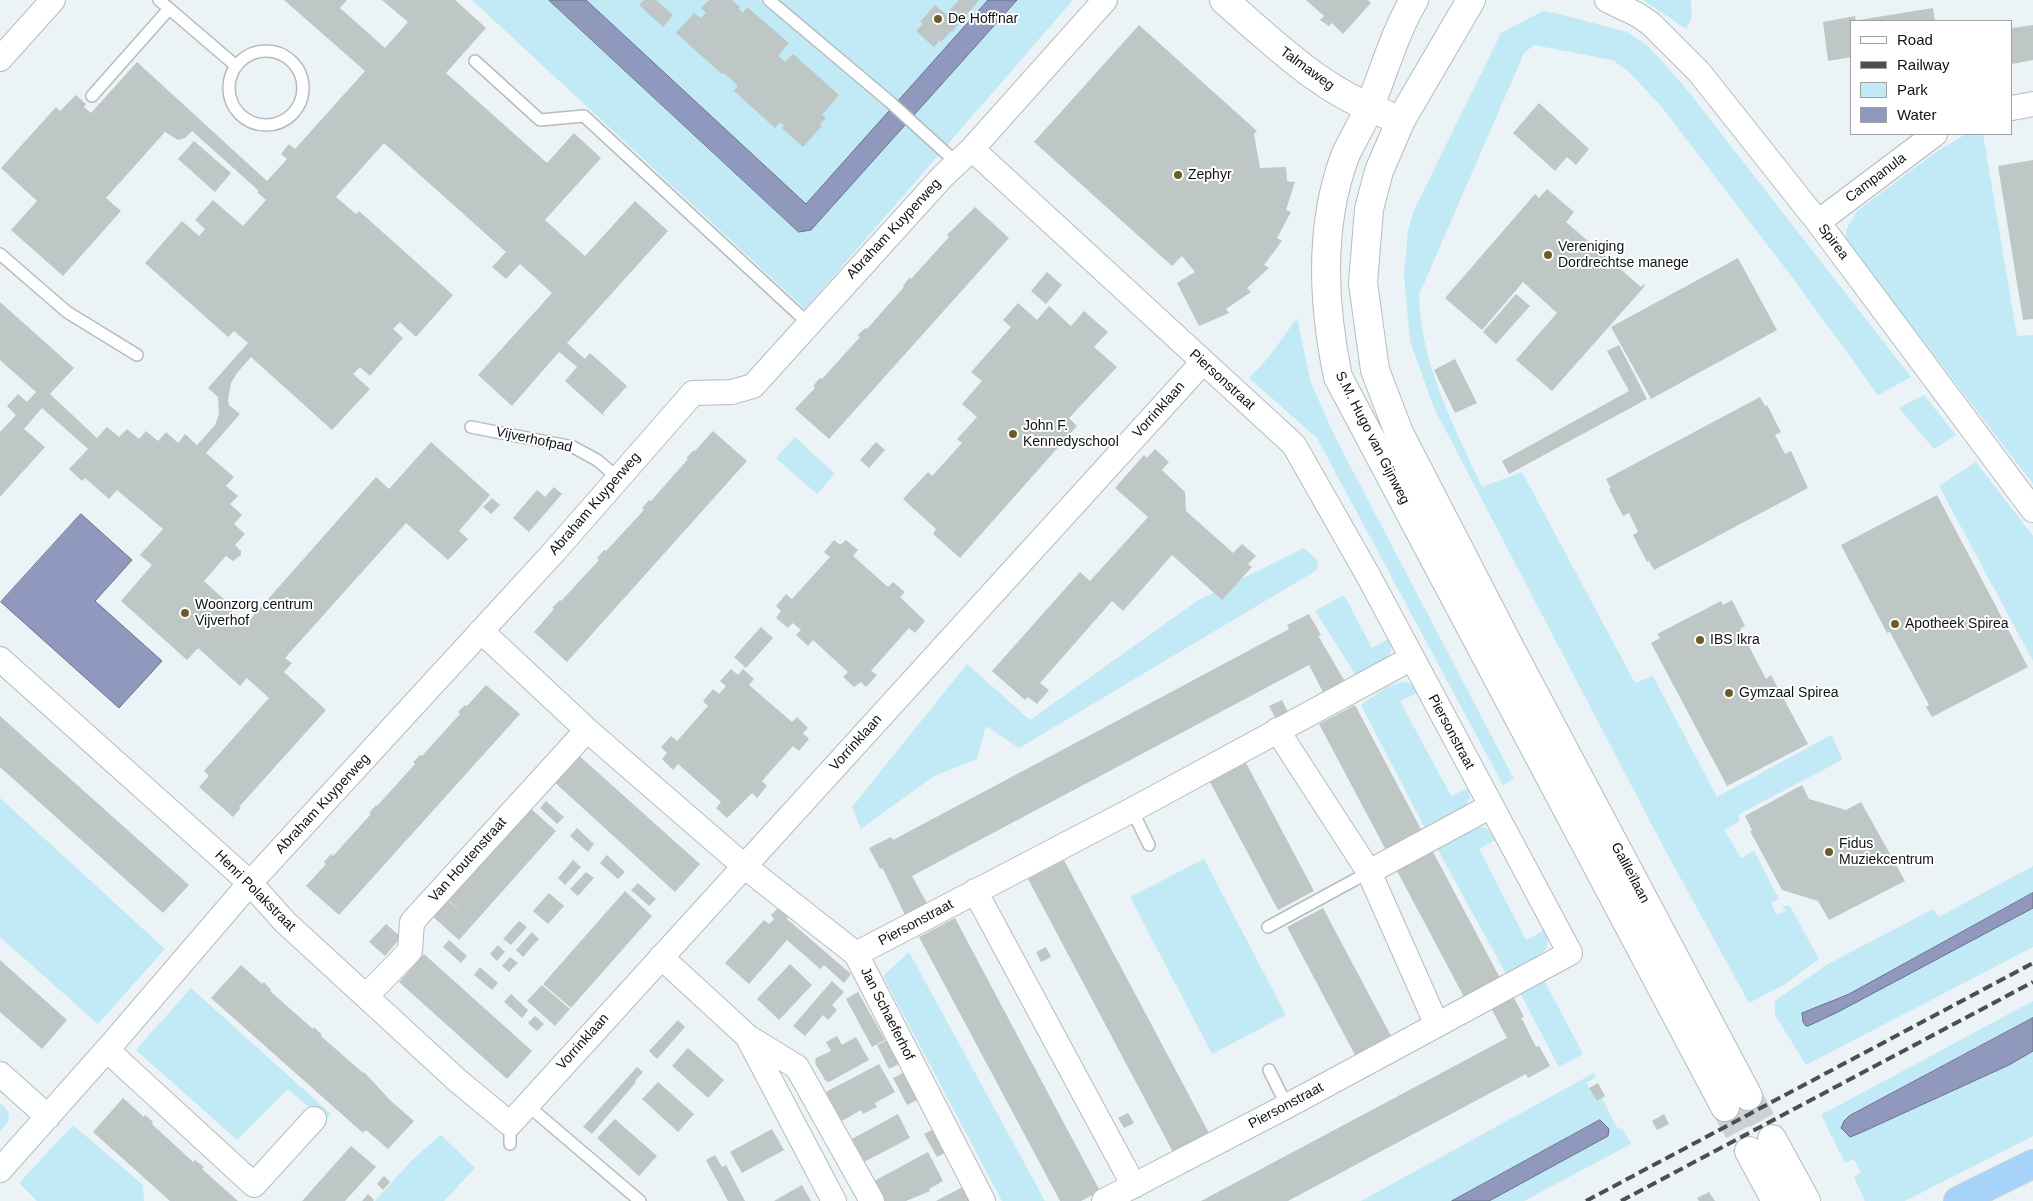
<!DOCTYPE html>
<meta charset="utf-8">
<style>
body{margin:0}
#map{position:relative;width:2033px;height:1201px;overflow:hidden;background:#ecf3f6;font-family:Helvetica,sans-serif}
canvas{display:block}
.legend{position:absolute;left:1850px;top:20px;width:162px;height:115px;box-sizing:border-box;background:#fff;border:1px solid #9fa0a1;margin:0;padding:6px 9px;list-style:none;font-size:15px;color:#101213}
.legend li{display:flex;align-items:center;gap:10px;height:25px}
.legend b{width:25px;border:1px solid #9fa0a1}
</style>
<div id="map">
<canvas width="2033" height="1201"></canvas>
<ul class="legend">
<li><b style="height:6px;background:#fff"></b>Road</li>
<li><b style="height:6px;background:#4b4f50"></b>Railway</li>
<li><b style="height:14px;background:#c1e9f6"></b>Park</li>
<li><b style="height:14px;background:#9099bd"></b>Water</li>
</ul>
</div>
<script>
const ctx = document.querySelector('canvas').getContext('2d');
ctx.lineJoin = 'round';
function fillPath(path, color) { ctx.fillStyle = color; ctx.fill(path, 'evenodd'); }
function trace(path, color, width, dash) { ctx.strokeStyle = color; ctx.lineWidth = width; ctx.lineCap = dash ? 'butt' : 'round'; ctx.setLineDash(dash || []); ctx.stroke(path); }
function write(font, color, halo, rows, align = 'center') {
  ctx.font = font + ' Helvetica,sans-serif'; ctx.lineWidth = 4; ctx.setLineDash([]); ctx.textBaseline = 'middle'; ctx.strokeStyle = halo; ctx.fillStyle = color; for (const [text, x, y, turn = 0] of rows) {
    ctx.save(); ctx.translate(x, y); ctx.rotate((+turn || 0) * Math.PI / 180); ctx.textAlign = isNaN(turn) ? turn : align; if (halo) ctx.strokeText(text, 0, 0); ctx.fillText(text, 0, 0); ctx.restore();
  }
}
fillPath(new Path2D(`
 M472,0h77l250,232 12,-2 206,-230h56l-268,309z
 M586,0h402l-182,204z
 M1643,0h48l1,17 -6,12z
 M1543,11l12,2 72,19 21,14 36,40 227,291 -33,18 -86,-118 -131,-171 -34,-36 -15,-10 -78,-15 -10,8 -105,242c2,70 34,129 63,192l40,-15 113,211 18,-7 64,121 114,-62 10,20 1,5 -103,54v8l-15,8 17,28 13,-7 25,48 -8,4 6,12 9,-4 -4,-7 3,2h5l29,53 -35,26 -35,18 -85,-155 -230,-440 -24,-67 -6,-67 4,-43 6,-21 87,-177z
 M1966,134h17l34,202 16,-1v149l-188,-245 2,-11 10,-17 79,-59z
 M1297,318l14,65 24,54 179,342 -11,6 -186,-347 -68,-60 20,-21z
 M1924,395l32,40 -22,14 -35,-41z
 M795,437l40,37 -18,20 -41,-36z
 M1976,462l57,74v125l-94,-175z
 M1304,548l14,13 -1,9 -298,178 -33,-22 -9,33 -43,17 -73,53 -9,-22 115,-143 63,56 167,-119z
 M1342,596l3,1 27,51 18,-10c6,26 -14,29 -33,39l-42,-66z
 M1401,682l8,1 11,9 -20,9 51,95 17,-8 2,10 -5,9 -39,23 -65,-125 24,-17z
 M0,798l165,151 -67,75 -98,-87z
 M1476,827l10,1 11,11 -18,10 47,91 19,-10 3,11 -2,8 -14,11 -26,14 -69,-126z
 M1204,859l82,156 -74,39 -82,-157z
 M2033,866v27l-184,101 -14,4 -34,18 5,10 32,-14 195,-104v39l-227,118 -31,-50v-13l4,-4 49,-34 105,-55 6,8z
 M909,952l136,249h-43l-119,-225z
 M1544,980l39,74 -24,13 -39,-74z
 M191,988l140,126 -6,7 -37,-32 -51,51 -101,-90z
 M2033,1001v17l-184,98 -5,5 -2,7 2,5h16l149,-68 24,-14v85l-128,65h-40l-11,-24 7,-4 -7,-14 -9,4 -24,-48z
 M1594,1073l2,4 -10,6 11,18 5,-3 14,28 3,3 3,-1 9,16 -107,57h-35l119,-65 -83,27 -73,38h-91z
 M0,1103c13,11 11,17 0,29z
 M73,1125l70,60 1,16h-107l-18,-18z
 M441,1135l34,33 -31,33h-69l37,-41z`), '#c1e9f6');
const water = new Path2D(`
 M549,0h37l220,204 182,-204h29l-206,230 -12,2z
 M81,514l51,46 -37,41 67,60 -43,47 -118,-106z
 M2033,893v15l-195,104 -30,14h-2l-3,-4 -1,-9 47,-19z
 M2033,1018v33l-24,14 -149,68 -10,4 -9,-9 3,-7 5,-5z
 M1600,1120l9,9 -1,7 -119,65h-37z`);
fillPath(water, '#9099bd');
trace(water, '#6a708a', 1);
fillPath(new Path2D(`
 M284,0h63l-7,8 45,40 23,-26 -26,-22h73l31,28 -40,45 101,90 27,-30 27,25 -56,62 40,36 50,-55 33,30 -101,112 18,16 5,-6 37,33 -24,27 2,4 -40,-36 12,-14 -18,-15 -47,54 -34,-31 74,-82 -32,-29 -14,15 -14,-12 14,-15 -122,-109 -48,54 20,17 3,-3 94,84 -37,42 -16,-15 -7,7 10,9 -33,38 -10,-9 -7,7 17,15 -38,41 -81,-73 -14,16 -6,10 -3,17 1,5 11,9 -34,39 28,24 -8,9 12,10 -8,8 12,11 -8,9 11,10 -10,11 6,6v4l-8,6 -7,-5 -22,25 22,20 -3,2 23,21 130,-147 13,12 42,-47 59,53 -31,36 9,8 -20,21 -42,-37 -121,135 7,5 -8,9 42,38 -87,97 2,1 -8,9 -34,-30 10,-11 -5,-5 65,-73 -22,-20 -7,8 -42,-38 -11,12 -66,-59 31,-36 -12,-10 23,-26 -46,-39 -8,9 -24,-21 -3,3 -13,-12 19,-20 -46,-41 -18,21 21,18 -45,50v-65l16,-17 -9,-9 11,-12 9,8 9,-10 -36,-32v-58l74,66 -24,26 47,44 10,-11 12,10 8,-8 12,10 7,-8 12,10 8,-9 12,11 7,-9 12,11 18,-20 4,-11 -1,-17 -10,-9 40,-45 -14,-12 -6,6 -83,-74 37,-42 17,15 6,-7 -10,-9 18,-20 30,26 23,-26 -9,-8 2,-1 -67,-60 -7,7 -7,2 -13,-8 -59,66 15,13 -58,65 -52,-46 26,-29 -36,-33 55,-61 4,4 16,-16 10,9 -2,3 7,6 46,-51 130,119 20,-22 -6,-5 8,-10 6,5 70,-78z
 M644,0h12l17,15 -10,12 -24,-22z
 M709,0h23l8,7 -1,2 4,4 4,-6 42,36 -11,13 7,6 8,-8 46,41 -17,20 4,3 -7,7 3,1 -19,21 -21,-19 2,-2 -4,-4 -5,6 -41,-37 4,-5 -14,-13 -2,1 -46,-41 18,-20 7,5 5,-5 -5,-5z
 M959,0h20l-27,32 -1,-1 -10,11 -1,-2 -6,7 -18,-16 7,-7 -3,-2 15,-17 11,9z
 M1306,0h62l3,3 -28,31 -11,-11 -3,3 -9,-6 4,-4z
 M1933,8l2,13h-76v-1z
 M1855,16l1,5h-4v36l-24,4 -5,-39z
 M1139,25l118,106 -3,3 6,34 26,-1 1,14 8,1 -9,28 5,2 -14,26 5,3 -18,24 5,3 -22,20 4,4 -25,17 3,4 -30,13 -22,-43 18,-11 -13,-16 -10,10 -138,-124z
 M2033,25v35l-21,4v-36z
 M1539,103l50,46 -13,16 -9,-8 -12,14 -42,-38z
 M194,141l37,32 -16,19 -37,-33z
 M2033,160v159l-10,1 -25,-154z
 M1547,189l27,23 -8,10 75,65 3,-3 1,2 -93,105 -36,-31 41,-47 -34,-31 -41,48 -37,-32 90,-104 4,4z
 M975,207l34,31 -180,201 -34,-30 20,-21 -2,-2 7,-8 2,1 38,-42 -3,-1 8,-8 2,1 37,-42 -1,-1 7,-9 1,2 38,-42 -2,-2z
 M1738,258l39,72 -126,69 -40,-72z
 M1047,272l15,13 -16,19 -15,-13z
 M1516,294l14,12 -34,38 -13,-12z
 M1018,303l19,17 12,-14 22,20 13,-15 24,21 -14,15 23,20 -48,51 8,8 -117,132 -27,-24 3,-5 -33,-30 25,-27 4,4 30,-33 -5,-4 20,-22 -15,-13 20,-23 -11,-9 40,-45 -8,-7z
 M1619,345l28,54 -138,75 -7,-13 127,-70 -22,-40z
 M1455,359l22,44 -22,10 -21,-43z
 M1760,397l5,9 2,-1 14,27 -6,3 10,19 6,-3 17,37 -154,82 -5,-9 -2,1 -14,-27 5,-3 -9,-19 -6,3 -14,-27 2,-1 -5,-9z
 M713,431l34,30 -180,201 -33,-30 20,-23 -2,-1 8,-8 1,1 38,-41 -2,-2 7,-8 2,1 38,-41 -2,-2 7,-8 2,1 37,-42 -2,-1 8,-8 1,1z
 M876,442l9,8 -16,18 -9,-8z
 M1155,449l14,13 -7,8 23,22 1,19 47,42 9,-9 14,12 -8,8 4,3 -30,33 -50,-45 -49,56 -11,-10 -72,82 9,7 -12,14 -9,-7 -3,3 -33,-29 88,-99 10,9 58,-64 -33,-29 29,-33 3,3z
 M554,487l8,7 -33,38 -16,-14 24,-28 8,7z
 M1937,495l91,172 -96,50 -6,-10 3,-2 -39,-73 -3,1 -46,-88z
 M492,498l8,7 -9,9 -8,-7z
 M834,540l6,5 6,-5 12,10 -5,6 35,31 5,-5 12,10 -5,5 25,24 -10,12 -6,-5 -38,43 6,4 -11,12 -5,-5 -7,5 -11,-10 5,-5 -35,-32 -5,6 -12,-11 5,-5 -8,-7 -5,5 -12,-10 5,-7 -5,-5 10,-12 6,5 38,-42 -6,-5z
 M1732,600l13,26 -5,3 26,50 5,-4 37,69 -81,42 -76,-143 9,-5 -3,-4 64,-33 2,4z
 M1309,614l12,21 -3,1 2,3 27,46 -22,11 -16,-31 -397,211 17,31 -22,12 -23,-48 -2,-3 -2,1 -11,-21 22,-11 2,3 252,-134 144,-77 -2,-4z
 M761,627l12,11 -27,30 -12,-11z
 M731,669l7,6 5,-6 11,10 -5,6 43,37 5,-5 11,11 -5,5 6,6 -10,12 -6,-5 -31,35 5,5 -10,12 -5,-5 -25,25 -11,-10 5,-6 -43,-38 -5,6 -11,-11 5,-6 -6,-6 10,-11 6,5 31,-35 -5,-5 10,-12 6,5 7,-8 -6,-5z
 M486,685l34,29 -181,201 -33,-29 20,-22 -2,-2 7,-8 2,2 38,-42 -2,-1 7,-8 1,1 38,-42 -2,-2 7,-7 2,1 38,-42 -2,-2 7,-7 2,1z
 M1282,700l6,12 -12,7 -7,-13z
 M1355,705l68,128 -36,19 -68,-128z
 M0,716l189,169 -26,28 -163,-146z
 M576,753l124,111 -25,28 -123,-112z
 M1246,763l68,128 -36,19 -68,-128z
 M1802,785l7,14 37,11 15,-8 44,79 -76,39 -11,-19 -36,-11 -32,-59 2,-1 -7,-14z
 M546,801l18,16 -7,7 -17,-16z
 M528,806l28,25 -97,109 -28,-25 15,-16 19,17 -18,-17z
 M577,828l17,16 -6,8 -18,-16z
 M1432,850l68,128 -36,19 -68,-128z
 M607,855l18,17 -7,7 -18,-16z
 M573,860l8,7 -16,18 -7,-7z
 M1064,860l145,273 -36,19 -145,-273z
 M586,872l8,6 -16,18 -8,-7z
 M638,883l18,16 -7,7 -18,-16z
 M625,891l27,25 -81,92 -28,-24z
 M549,893l15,13 -16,18 -15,-13z
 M778,908l10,9 -1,2 64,55 -7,9 -20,-18 -4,4 -33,-29 -38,44 -24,-21 39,-43 5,4 5,-5 -3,-4z
 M1323,908l68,128 -36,19 -68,-128z
 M955,918l145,273 -19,10h-21l-141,-264z
 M519,921l8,6 -16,18 -8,-6z
 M386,924l15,13 -16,19 -16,-14z
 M532,932l7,7 -16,18 -7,-7z
 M449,940l18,16 -6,7 -18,-16z
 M498,945l7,7 -8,9 -7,-7z
 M1046,947l5,10 -10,5 -5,-10z
 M424,954l108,97 -25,28 -108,-97z
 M510,957l8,6 -9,9 -7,-6z
 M0,960l67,60 -25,29 -42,-37z
 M790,964l22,21 -33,35 -22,-21z
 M241,965l21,19 2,-2 7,8 -1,1 43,38 1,-2 8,8 -1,1 42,37 1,-1 27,29 23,20 -26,28 -22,-19 -3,3 -152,-135z
 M480,967l18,16 -6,7 -18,-15z
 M832,981l12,11 -12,13 5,5 -9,10 -5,-5 -18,21 -12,-10z
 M542,985l28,24 -15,17 -28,-25z
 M858,992l27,48 -13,7 -26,-48z
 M511,994l17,16 -6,8 -18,-16z
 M1513,996l11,21 -3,1 2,3 13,26 3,-1 11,20 -22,12 -2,-4 -238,127h-87l306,-163 -16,-30z
 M535,1016l9,8 -7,7 -9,-8z
 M678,1020l7,7 -28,32 -8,-8z
 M837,1036l5,9 14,-8 13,23 -40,22 -4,-2 -10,-17 1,-5 15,-7 -5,-9z
 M887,1040l12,24 -10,5 -12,-24z
 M688,1048l36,32 -16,18 -36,-32z
 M879,1064l16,28 -20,11 2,4 -14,7 -2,-4 -19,11 -16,-29z
 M637,1067l6,5 -8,9 1,1 -44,52 -9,-7z
 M903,1073l14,27 -10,5 -14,-27z
 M658,1082l36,32 -16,18 -36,-33z
 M1598,1083l7,13 -8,5 -8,-13z
 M123,1098l21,19 1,-2 8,7 -1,2 41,38 2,-2 9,7 -2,2 36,32h-68l-77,-69z
 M1128,1113l6,10 -10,5 -6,-10z
 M898,1114l12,24 -46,24 -12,-23z
 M1664,1114l5,10 -12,6 -5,-9z
 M615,1119l42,37 -18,20 -42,-38z
 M772,1129l12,21 -42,23 -12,-21z
 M934,1129l13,23 -10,5 -13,-23z
 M351,1146l25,21 -31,34h-43z
 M928,1152l15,29 -14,8 1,2 -24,10h-21l-11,-20z
 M715,1155l7,12 4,-2 19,36h-17l-22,-41z
 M384,1176l6,6 -7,8 -6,-6z
 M802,1185l9,16h-37z
 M963,1187l8,14h-35l13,-7z
 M1709,1192l6,9h-16l-2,-3z
 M368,1194l6,6 -1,1h-11z`), '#bfc6c6');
trace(new Path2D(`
 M1748,1096l24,43
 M1725,1107l24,44`), '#cbd1d4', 28, [28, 14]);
const service = new Path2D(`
 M159,0l76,65
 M769,0l121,102 68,62
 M229 88a37 37 0 1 1 74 0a37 37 0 1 1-74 0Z
 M475,61l65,59 44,-4 224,207
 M92,96l77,-87
 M0,254l67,58 70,43
 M471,427l102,20 24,13 21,18
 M1132,810l17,35
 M1268,927l101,-55
 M1269,1070l18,36
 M526,1104l114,97
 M510,1124v20`);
const minor = new Path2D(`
 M1607,0l31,15 13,9 48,48 119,150 215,288
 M0,59l53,-59
 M2012,108l21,-4
 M972,149l322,296 75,132 201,376 -283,153 -183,95
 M1818,222l117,-88
 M481,631l106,99 157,136 112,88 127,247
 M0,659l250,224 35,39 173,159 52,43 693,-762
 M1277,730l92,142 67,151
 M1369,872l122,-66
 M975,891l159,295
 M856,954l276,-144 280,-152
 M661,957l86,79 87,165
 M366,996l44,-45 2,-29 175,-192
 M748,1037l49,30 75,134
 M107,1050l147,135 60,-66
 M0,1074l48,43
 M0,1170l112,-126 138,-161 303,-330 140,-160 39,-1 21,-6 190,-210 29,-27 133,-149`);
const tertiary = new Path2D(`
 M1224,0c50,44 98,91 161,114
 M1414,0c-20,34 -30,72 -45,108 -7,17 -17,32 -24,48 -26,70 -22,149 -7,221l387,730
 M1471,0l-70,120 -22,51 -10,38 -6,74 12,87 24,63 112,217 237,446
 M1772,1139l34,62
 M1749,1151l27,50`);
const trunk = new Path2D(`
 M1958,1201l75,-37`);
trace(service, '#b5bcbe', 14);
trace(minor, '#b5bcbe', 26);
trace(tertiary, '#b5bcbe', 30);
trace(trunk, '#cfd0d0', 30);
trace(service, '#fff', 11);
trace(minor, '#fff', 24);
trace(tertiary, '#fff', 28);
trace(trunk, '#a7d3fa', 28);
trace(new Path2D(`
 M1586,1201l447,-238
 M1621,1201l412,-219`), '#4b4f50', 4, [10, 5]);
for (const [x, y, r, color] of [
 [938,19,5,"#6d5b29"],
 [1178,175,5,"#6d5b29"],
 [1548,255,5,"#6d5b29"],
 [1013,434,5,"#6d5b29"],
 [185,613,5,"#6d5b29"],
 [1895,624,5,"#6d5b29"],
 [1700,640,5,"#6d5b29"],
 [1729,693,5,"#6d5b29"],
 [1829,852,5,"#6d5b29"]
]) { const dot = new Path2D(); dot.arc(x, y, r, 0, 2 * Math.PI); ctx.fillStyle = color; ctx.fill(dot); trace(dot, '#fff', 2); }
write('14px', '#101213', '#fff', [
 ["De Hoff'nar",948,19],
 ["Zephyr",1188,175],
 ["Vereniging",1558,247],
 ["Dordrechtse manege",1558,263],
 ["John F.",1023,426],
 ["Kennedyschool",1023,442],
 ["Woonzorg centrum",195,605],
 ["Vijverhof",195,621],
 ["Apotheek Spirea",1905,624],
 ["IBS Ikra",1710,640],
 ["Gymzaal Spirea",1739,693],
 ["Fidus",1839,844],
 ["Muziekcentrum",1839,860]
], 'left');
write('14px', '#101213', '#fff', [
 ["Talmaweg",1307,69,36],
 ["Campanula",1876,178,-37],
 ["Abraham Kuyperweg",894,229,-47],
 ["Spirea",1833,242,53],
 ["Piersonstraat",1222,380,42],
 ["Vorrinklaan",1159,410,-48],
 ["S.M. Hugo van Gijnweg",1372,438,63],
 ["Vijverhofpad",534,440,12],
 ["Abraham Kuyperweg",595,504,-49],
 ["Piersonstraat",1451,732,62],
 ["Vorrinklaan",856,743,-48],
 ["Abraham Kuyperweg",323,804,-47],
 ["Van Houtenstraat",468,860,-48],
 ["Galileïlaan",1630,873,62],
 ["Henri Polakstraat",255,891,45],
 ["Piersonstraat",916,923,-28],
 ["Jan Schaeferhof",887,1014,63],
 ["Vorrinklaan",583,1042,-48],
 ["Piersonstraat",1286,1106,-28]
]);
</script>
